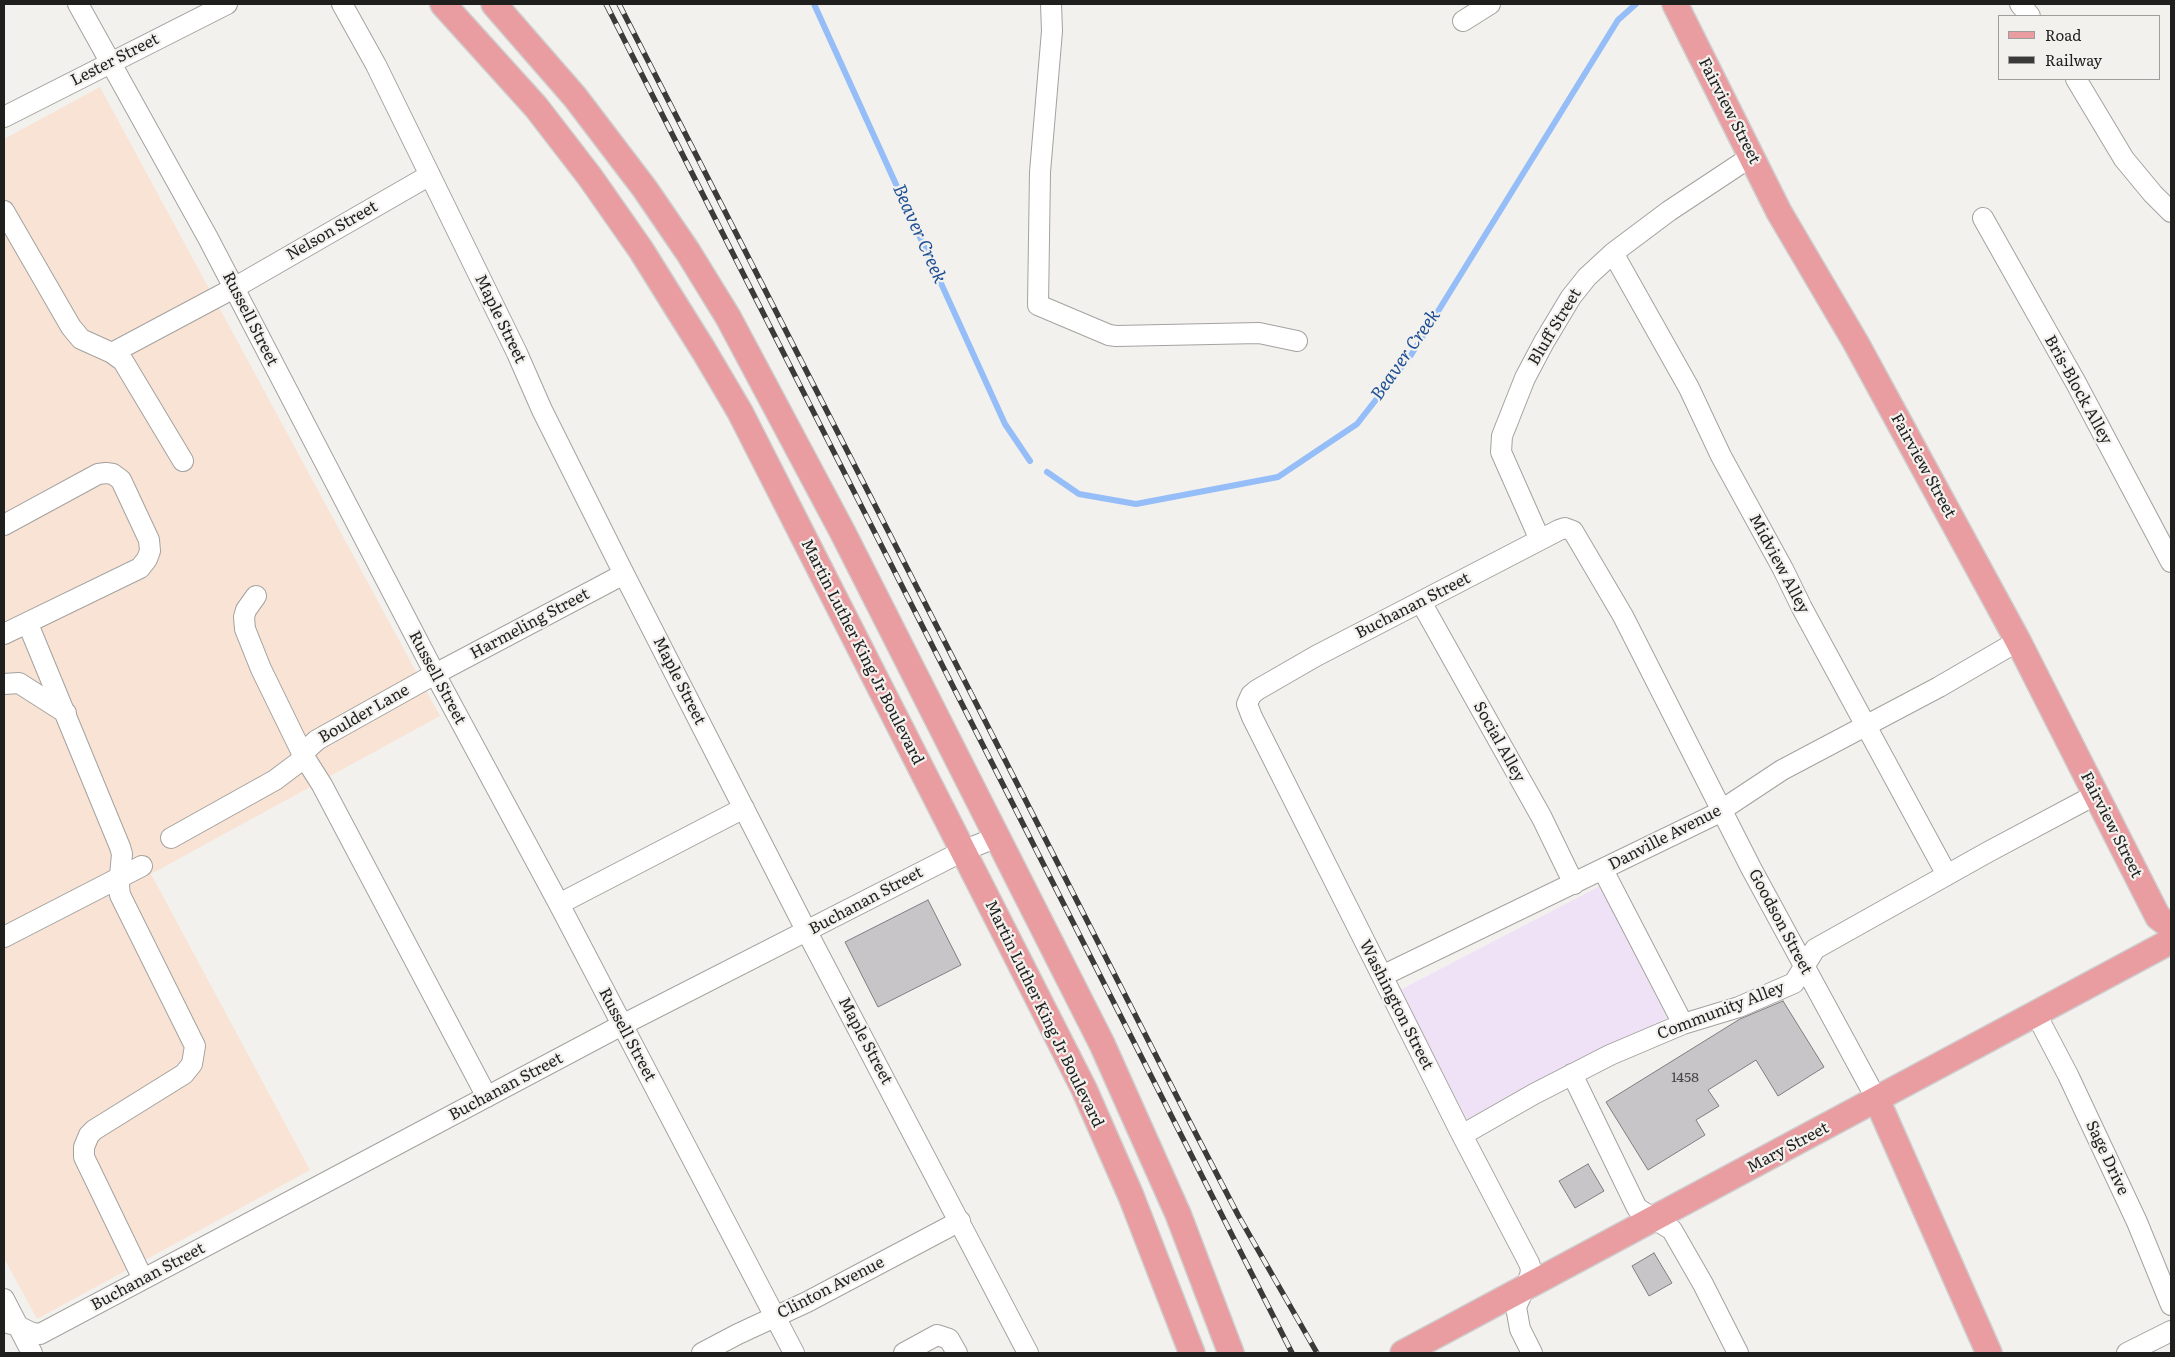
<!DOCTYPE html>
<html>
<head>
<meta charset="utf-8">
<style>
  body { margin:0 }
  #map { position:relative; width:2175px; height:1357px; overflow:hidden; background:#f3f1ee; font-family:Literata,serif }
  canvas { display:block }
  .frame { position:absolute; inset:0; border:5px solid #1f1f1e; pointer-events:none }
  .legend { position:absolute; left:1998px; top:15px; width:162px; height:65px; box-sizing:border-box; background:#f3f1ee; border:1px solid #9e9d9b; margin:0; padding:6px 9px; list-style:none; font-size:15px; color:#1f1f1e }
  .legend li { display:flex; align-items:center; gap:10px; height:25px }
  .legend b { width:25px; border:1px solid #9e9d9b }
</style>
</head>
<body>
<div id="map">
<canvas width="2175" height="1357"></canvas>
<div class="frame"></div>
<ul class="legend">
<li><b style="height:6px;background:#e99da0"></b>Road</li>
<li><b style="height:6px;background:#3a3a39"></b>Railway</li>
</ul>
</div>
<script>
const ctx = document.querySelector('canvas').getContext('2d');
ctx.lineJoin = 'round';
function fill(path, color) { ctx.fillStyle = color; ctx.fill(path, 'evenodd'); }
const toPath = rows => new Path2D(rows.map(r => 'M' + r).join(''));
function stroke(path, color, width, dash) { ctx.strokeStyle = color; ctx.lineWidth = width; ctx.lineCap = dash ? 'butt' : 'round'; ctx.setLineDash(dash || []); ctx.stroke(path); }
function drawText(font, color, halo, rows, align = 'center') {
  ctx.font = font + ' Literata,serif'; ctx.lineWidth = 4.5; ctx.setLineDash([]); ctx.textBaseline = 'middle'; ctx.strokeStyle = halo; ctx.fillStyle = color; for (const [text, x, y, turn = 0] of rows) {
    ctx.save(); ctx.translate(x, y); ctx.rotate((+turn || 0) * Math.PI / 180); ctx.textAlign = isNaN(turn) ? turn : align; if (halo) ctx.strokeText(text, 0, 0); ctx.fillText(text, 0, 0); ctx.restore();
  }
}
const commercial = toPath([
  [100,87,440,716,151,874,310,1170,37,1319,4,1258,4,139]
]);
const education = toPath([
  [1600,886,1667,1018,1468,1121,1400,990]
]);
const stream = toPath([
  [814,4,1005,424,1030,461],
  [1047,472,1079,494,1136,504,1278,477,1357,424,1411,355,1618,20,1636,4]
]);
const building = toPath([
  [928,900,961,965,878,1007,845,942,928,900],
  [1783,1001,1824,1067,1778,1096,1756,1060,1708,1090,1719,1106,1696,1120,1705,1135,1648,1170,1606,1102,1740,1019,1783,1001],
  [1588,1164,1604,1191,1575,1208,1559,1181,1588,1164],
  [1654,1253,1672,1283,1649,1296,1632,1266,1654,1253]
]);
const minor = toPath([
  [78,4,208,238,435,674,559,904,794,1353],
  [342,4,376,65,517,353,542,410,624,574,807,932,1028,1353],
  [1051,4,1052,31,1040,172,1038,305,1109,335,1116,336,1259,333,1297,341],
  [2020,4,2030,16],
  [1463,21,1490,4],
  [2076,79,2124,159,2153,194,2171,212],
  [4,117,227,4],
  [4,211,71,327,81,339,112,353,123,361,183,461],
  [1983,218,2076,383,2171,562],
  [1613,253,1689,388,1721,456,1783,569,1802,608,1947,875],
  [112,353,234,288,430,175],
  [4,525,98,474,106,473,113,474,121,480,149,540,150,551,147,559,140,568,4,634],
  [1540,540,1501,452,1502,436,1525,378,1544,342,1571,297,1587,277,1613,253,1669,211,1752,156],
  [256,596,246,610,244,617,245,629,261,669,303,755,322,785,487,1097],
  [1421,602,1542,818,1574,884],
  [28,624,120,847,122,854,119,886,120,895,195,1046,192,1064,184,1074,94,1130,89,1135,84,1147,84,1157,143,1279],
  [4,684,19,683,66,713],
  [171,838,275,780,299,762,306,750,317,740,435,674,624,574],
  [1603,870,1683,1024],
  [559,904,744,808],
  [4,937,142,866],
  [1382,976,1714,815,1782,770,1939,687,2018,641],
  [2036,1014,2068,1075,2137,1222,2171,1305],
  [1572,1074,1637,1208,1672,1230,1703,1284,1738,1353],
  [1462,1135,1534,1094,1610,1055,1683,1024,1739,1007,1794,983,1815,949,1988,852,2095,795],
  [4,1299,32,1353],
  [4,1322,18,1326,32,1333,40,1334,622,1025,963,851,997,837],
  [702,1353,738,1334,807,1302,960,1221],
  [904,1353,937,1335,949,1339,957,1353],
  [1532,1353,1520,1329,1516,1307,1530,1276,1531,1269,1529,1263,1462,1135,1252,717,1247,704,1251,695,1257,690,1316,656,1559,530,1565,528,1573,531,1623,616,1751,868,1877,1100],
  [2127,1353,2171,1331]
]);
const major = toPath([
  [443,4,536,107,590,177,641,250,704,351,740,412,1084,1089,1131,1196,1192,1353],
  [494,4,575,97,645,189,688,252,728,317,842,531,1102,1044,1178,1214,1231,1353],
  [1675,4,1779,212,1856,343,2018,641,2158,917,2171,927],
  [1877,1100,1989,1353],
  [1403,1353,2171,941]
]);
const rail = toPath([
  [606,4,1292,1353],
  [619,4,1197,1136,1238,1215,1317,1353]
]);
const numberNames = [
  ["1458",1685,1078]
];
const streetNames = [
  ["Lester Street",115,60,-27],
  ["Fairview Street",1729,111,63],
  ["Nelson Street",332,231,-30],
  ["Russell Street",250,319,63],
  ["Maple Street",500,319,64],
  ["Bluff Street",1555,327,-59],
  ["Bris-Block Alley",2078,390,61],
  ["Fairview Street",1923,466,61],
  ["Midview Alley",1779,564,62],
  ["Buchanan Street",1413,606,-27],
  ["Harmeling Street",530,624,-28],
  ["Martin Luther King Jr Boulevard",862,652,63],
  ["Russell Street",437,678,62],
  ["Maple Street",679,681,63],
  ["Boulder Lane",364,714,-30],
  ["Social Alley",1499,742,61],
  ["Fairview Street",2111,825,63],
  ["Danville Avenue",1665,838,-27],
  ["Buchanan Street",866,901,-28],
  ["Goodson Street",1780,922,62],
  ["Washington Street",1396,1005,63],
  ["Community Alley",1721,1011,-21],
  ["Martin Luther King Jr Boulevard",1044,1014,64],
  ["Russell Street",627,1035,62],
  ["Maple Street",865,1041,62],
  ["Buchanan Street",506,1087,-28],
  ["Mary Street",1788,1148,-28],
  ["Sage Drive",2107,1158,65],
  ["Buchanan Street",148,1277,-28],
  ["Clinton Avenue",831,1288,-27]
];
const waterNames = [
  ["Beaver Creek",919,234,66],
  ["Beaver Creek",1406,355,-55]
];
fill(commercial, '#f8e3d5');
fill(education, '#f0e2f6');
stroke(stream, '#95bdf8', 6);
fill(building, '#c7c5c8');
stroke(building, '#7f7d80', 1);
stroke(minor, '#a4a29f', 22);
stroke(major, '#cecece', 28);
stroke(minor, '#fff', 20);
stroke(major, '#e99da0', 25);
stroke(rail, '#3a3a39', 5.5);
stroke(rail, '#f3f1ee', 4, [11]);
drawText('14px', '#494848', null, numberNames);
drawText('16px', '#1f1f1e', '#f3f1ee', streetNames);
drawText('italic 18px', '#1f5095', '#f3f1ee', waterNames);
</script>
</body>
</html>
